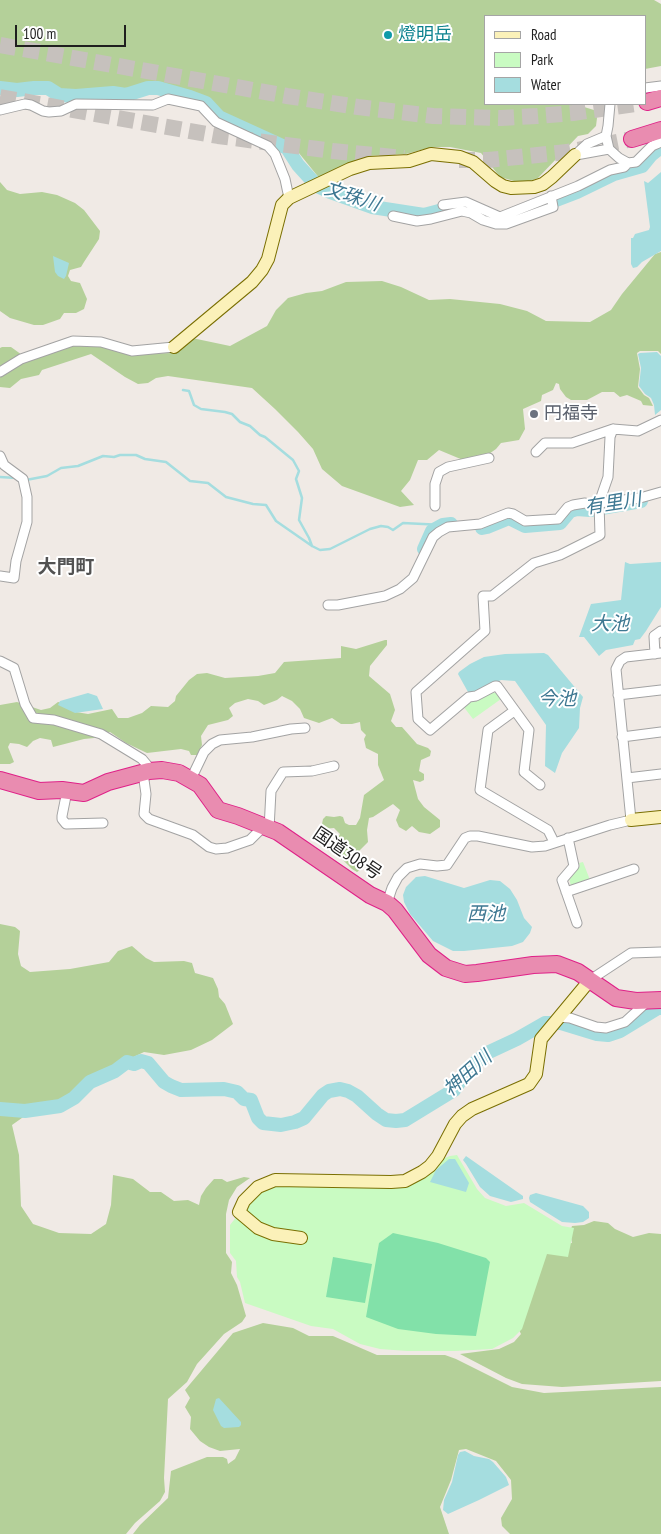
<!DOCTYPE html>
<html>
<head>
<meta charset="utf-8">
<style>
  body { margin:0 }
  #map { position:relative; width:661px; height:1534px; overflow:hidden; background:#f0eae5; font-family:"PT Sans Narrow",sans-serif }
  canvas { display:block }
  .legend { position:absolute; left:484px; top:15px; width:162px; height:90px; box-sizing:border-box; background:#fff; border:1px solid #a5a5a5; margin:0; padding:6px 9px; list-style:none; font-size:15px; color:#1f1f1f }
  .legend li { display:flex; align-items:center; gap:10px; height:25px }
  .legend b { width:25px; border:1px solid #a5a5a5 }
  .scale { position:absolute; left:15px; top:25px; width:111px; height:22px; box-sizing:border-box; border:2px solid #1f1f1f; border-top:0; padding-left:6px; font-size:15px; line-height:18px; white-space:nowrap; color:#1f1f1f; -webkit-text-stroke:4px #fff; paint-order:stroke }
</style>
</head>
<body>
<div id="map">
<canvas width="661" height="1534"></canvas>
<ul class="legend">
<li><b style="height:6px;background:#fbf1b9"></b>Road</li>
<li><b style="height:14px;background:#c9fbc2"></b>Park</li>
<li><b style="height:14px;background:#a5dddf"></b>Water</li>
</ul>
<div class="scale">100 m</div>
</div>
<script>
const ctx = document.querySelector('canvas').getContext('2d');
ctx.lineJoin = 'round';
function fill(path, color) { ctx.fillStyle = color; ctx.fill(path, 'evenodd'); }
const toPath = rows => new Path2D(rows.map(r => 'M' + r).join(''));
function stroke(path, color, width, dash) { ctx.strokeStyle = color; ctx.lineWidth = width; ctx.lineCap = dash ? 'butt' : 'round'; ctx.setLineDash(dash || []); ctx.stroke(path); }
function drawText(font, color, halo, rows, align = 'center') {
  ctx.font = font + ' "PT Sans Narrow","Noto Sans JP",sans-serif'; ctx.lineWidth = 4; ctx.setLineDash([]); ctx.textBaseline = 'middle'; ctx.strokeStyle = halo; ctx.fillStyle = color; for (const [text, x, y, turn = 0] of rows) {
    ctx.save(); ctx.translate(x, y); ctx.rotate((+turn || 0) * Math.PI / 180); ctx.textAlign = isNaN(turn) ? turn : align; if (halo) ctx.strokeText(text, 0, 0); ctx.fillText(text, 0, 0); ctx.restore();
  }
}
const forest = toPath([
  [0,0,654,0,661,4,661,66,645,69,645,16,485,16,485,104,574,104,594,110,597,118,596,126,588,134,578,136,538,178,528,182,514,181,500,177,481,153,450,147,432,147,406,154,366,156,320,179,294,147,247,127,221,113,207,99,159,85,147,86,126,93,115,90,71,94,59,93,51,88,46,87,16,89,0,86],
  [0,182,7,190,20,194,42,192,57,195,75,203,84,210,100,231,99,239,84,262,81,267,70,270,68,276,71,281,80,283,87,299,84,309,76,313,64,313,60,319,43,325,34,325,10,318,0,311],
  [661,252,661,354,658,351,640,351,637,353,640,369,638,387,644,395,649,398,653,406,643,405,641,401,627,395,620,397,614,392,602,392,587,400,571,400,566,397,560,389,559,384,556,383,553,390,542,395,541,401,523,409,525,429,519,440,501,443,496,449,486,456,463,460,439,450,427,460,418,460,410,480,401,491,414,505,400,507,342,486,322,469,313,449,298,432,275,409,252,388,168,376,156,378,148,383,138,384,125,377,91,354,42,370,39,375,21,379,10,388,0,387,0,348,2,347,11,347,29,360,70,346,99,345,126,354,173,353,192,338,230,346,267,326,276,310,288,298,306,293,322,291,346,282,382,281,401,287,429,300,450,299,500,304,527,311,546,321,590,322,611,310,622,294,655,254],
  [385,640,387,640,387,645,370,666,369,676,390,694,395,710,391,721,396,727,402,727,417,744,428,748,431,751,430,756,421,760,419,771,424,774,424,780,420,782,413,780,418,799,424,807,440,820,440,827,430,834,419,832,412,826,406,831,399,827,396,820,400,810,393,804,373,817,369,818,367,830,368,842,357,853,361,865,360,870,357,872,352,869,342,859,338,844,335,842,340,834,334,828,323,829,322,824,323,819,326,816,334,817,340,816,343,817,345,823,349,825,356,825,360,818,364,795,384,780,378,765,378,754,366,748,364,739,366,735,361,730,360,722,352,724,341,724,332,718,319,723,304,718,300,709,292,701,282,696,277,700,264,705,258,701,248,699,235,703,229,708,233,716,228,720,208,725,201,736,202,745,197,755,191,755,189,751,181,749,147,753,126,743,110,732,94,738,84,739,53,747,51,740,40,738,33,741,27,747,19,744,10,743,8,747,14,762,10,764,0,764,0,705,17,702,41,710,50,708,58,702,74,705,76,712,88,714,112,709,118,718,128,718,142,713,151,706,168,707,175,701,176,696,189,680,197,674,207,673,225,678,258,676,275,673,284,662,341,658,341,646,356,649],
  [0,924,15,927,20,931,18,954,21,966,30,972,70,969,109,962,118,951,132,946,146,958,154,962,184,961,192,963,195,973,213,978,218,989,219,997,225,1004,233,1024,212,1040,191,1050,164,1055,144,1052,84,1081,71,1095,54,1106,36,1108,12,1125,19,1155,21,1206,33,1224,59,1233,91,1234,106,1224,111,1205,113,1175,133,1179,150,1192,161,1192,174,1201,188,1200,199,1205,201,1196,206,1188,214,1179,222,1179,227,1182,244,1177,250,1178,237,1187,229,1200,226,1214,226,1253,232,1262,231,1273,237,1285,246,1316,242,1322,224,1334,197,1364,187,1382,168,1399,164,1478,165,1492,160,1501,135,1523,126,1534,0,1534],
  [295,1189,562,1244,572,1243,570,1232,572,1226,584,1225,594,1221,608,1223,615,1229,633,1237,649,1233,661,1234,661,1381,562,1387,522,1384,506,1378,460,1354,499,1349,514,1342,521,1334,517,1326],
  [263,1323,293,1328,309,1336,333,1336,377,1355,445,1355,456,1359,512,1387,544,1393,661,1387,661,1534,510,1534,502,1526,501,1518,512,1499,511,1480,496,1461,466,1449,459,1450,451,1480,440,1507,449,1534,133,1534,140,1525,168,1498,171,1471,207,1457,223,1457,227,1459,228,1464,235,1459,240,1449,220,1451,209,1447,200,1441,190,1429,191,1417,185,1407,190,1398,185,1390,233,1333]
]);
const park = toPath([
  [490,692,497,693,501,699,473,719,463,706,471,700],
  [583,862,590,880,571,886,569,878,580,866,579,863],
  [457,1155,477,1189,485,1198,506,1206,524,1203,562,1226,574,1228,568,1257,547,1254,522,1329,513,1338,492,1349,455,1351,407,1351,380,1349,360,1344,333,1329,311,1326,245,1303,240,1282,237,1277,236,1261,230,1253,230,1225,245,1206,261,1191,273,1185,391,1187,440,1160,450,1156]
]);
const pitch = toPath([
  [393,1233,438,1243,486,1258,490,1262,476,1336,436,1334,398,1329,366,1317,379,1243],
  [333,1257,372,1264,365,1303,326,1297]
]);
const water = toPath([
  [661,172,661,251,642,262,637,267,633,268,631,264,631,238,633,238,635,234,649,230,650,227,644,181,648,183],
  [53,256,69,263,66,276,64,279,58,276,55,272],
  [657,352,661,356,661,410,655,415,654,405,651,398,645,394,639,386,641,368,638,354,640,353],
  [625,562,630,564,661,562,661,607,646,631,640,639,635,640,633,645,606,650,599,656,584,637,579,637,591,604,621,600],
  [544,653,548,655,583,697,580,708,579,728,562,753,555,773,545,766,546,725,515,681,501,680,475,692,468,692,458,674,459,672,470,664,484,657,505,654],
  [88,693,97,696,103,709,75,713,58,705,60,701],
  [425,876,464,888,490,880,500,881,510,889,517,900,524,918,532,927,530,933,523,942,512,946,464,951,453,951,433,941,410,914,404,902,403,895,406,887,416,877],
  [466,1156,523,1196,523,1199,511,1202,490,1196,480,1187,466,1164,463,1160],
  [449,1159,455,1159,469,1183,466,1192,430,1182,436,1170],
  [536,1193,583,1206,589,1212,589,1218,583,1222,575,1223,562,1222,530,1202,529,1198,530,1195],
  [219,1398,241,1422,241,1425,239,1427,224,1428,221,1426,213,1410,216,1399],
  [465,1451,474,1456,489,1459,493,1462,506,1477,509,1485,479,1500,448,1514,443,1510,444,1500,452,1482,458,1455,460,1452]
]);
const stream = toPath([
  [183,390,189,391,194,405,201,409,225,412,232,414,240,422,250,426,260,435,265,437,293,460,299,471,296,479,302,498,299,520,309,538,312,546],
  [0,477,16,478],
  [26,480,47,476,61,468,78,466,103,456,114,457,120,455,136,455,145,459,166,462,190,481,208,483,226,497,253,504,266,505,276,521,312,546,320,550,330,549,370,529,381,526,388,527,393,530,403,523,443,525]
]);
const river = toPath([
  [0,88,17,90,34,88,48,88,59,95,76,96,113,93,126,95,148,88,158,88,190,97,206,103,219,117,287,148,298,165,317,186,330,192,372,207,424,215,450,208,461,207,478,210,496,220,504,220,577,192,614,174,642,166,651,155,661,147],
  [482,528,487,527,509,518,525,526,560,523,570,511,577,509,590,510,641,501],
  [424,549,432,531,443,525,451,524],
  [0,1109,25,1111,60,1106,74,1098,90,1082,115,1071,127,1062,134,1064,141,1061,148,1063,164,1082,171,1086,181,1090,224,1089,237,1092,244,1099,251,1100,258,1118,263,1123,281,1125,295,1122,304,1118,323,1095,329,1091,340,1089,348,1091,357,1096,377,1114,386,1120,396,1121,405,1120,454,1090,469,1068,487,1053,517,1039,545,1023,561,1023,597,1034,608,1035,620,1031,658,1008,661,1008]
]);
const highwayTunnel = toPath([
  [0,45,287,96,358,107,433,116,501,118,537,116,573,113,636,104],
  [0,97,218,136,333,151,404,158],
  [459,160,488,160,567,152,632,139]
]);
const street = toPath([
  [645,88,661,86],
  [610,104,608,126,606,136,609,149,619,158,628,163,636,162,652,146,661,142],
  [0,110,25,104,31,105,43,111,49,112,61,111,76,104,153,105,168,99,201,106,216,122,268,146,275,154,285,179,289,198],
  [575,155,587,144,606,136],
  [576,155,609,149],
  [443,205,466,202,500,217,578,186,610,170,624,167,628,163],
  [393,216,417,221,431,219,462,211,471,213,483,220,496,224,506,224,553,207,551,196],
  [0,372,21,359,73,341,101,342,132,351,174,347],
  [536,452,545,443,572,443,613,429,638,431,661,420],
  [0,456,4,465,23,479,27,497,27,522,16,561,14,578,0,576],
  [435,506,435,484,439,472,448,467,489,458],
  [328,605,338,605,385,596,400,589,413,578,433,537,439,532,448,527,480,524,508,513,513,514,525,521,558,519,568,507,573,505,585,503,592,505,599,503,640,498,661,492],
  [655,654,654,636,661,631],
  [0,661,14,668,25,704,33,718,54,720,101,734,142,759,147,765,149,771],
  [618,695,661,690],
  [514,711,488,730,480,790,548,830,554,842],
  [622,737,661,732],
  [143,773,146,794,144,814,149,819,193,835,209,847,216,849,227,848,250,840,264,826],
  [627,778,661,774],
  [191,779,204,752,212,744,220,740,252,737,291,729,305,728],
  [540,785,524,772,529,730,497,686,495,686,476,696,469,697,430,730,418,719,416,692,485,631,483,596,492,596,534,563,560,555,600,535,599,503,608,477,610,437,613,429],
  [67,791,62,816,62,819,66,824,103,823],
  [269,829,271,791,283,772,312,771,334,766],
  [568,838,574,866,562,880,577,923],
  [566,892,634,869],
  [387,903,392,888,398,877,407,868,420,864,437,866,447,865,465,838,470,836,478,836,532,847,545,846,610,825,631,820,616,669,620,661,626,657,661,653],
  [590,980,631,953,661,952],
  [559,1017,570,1018,596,1027,606,1028,625,1022,648,1001]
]);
const secondary = toPath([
  [174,347,252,282,262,270,268,259,282,205,289,198,350,169,369,163,409,161,431,154,460,157,473,162,495,181,503,186,511,188,534,187,543,184,552,177,575,155],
  [631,820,661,817],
  [301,1238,273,1234,258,1228,239,1212,244,1201,258,1187,275,1180,391,1182,405,1181,422,1172,430,1166,438,1156,455,1124,462,1116,472,1109,529,1084,536,1074,541,1039,590,980]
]);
const highway = toPath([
  [647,102,661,98],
  [632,139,661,130],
  [0,780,39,791,62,790,84,793,108,782,149,771,162,770,179,773,200,785,218,810,238,816,278,832,370,895,387,903,395,910,429,955,446,968,465,974,477,973,533,965,557,964,578,972,616,998,636,1001,661,1000]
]);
const markers = [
  [388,35,5,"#0f9aa8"],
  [534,414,5,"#6b7280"]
];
const cultureNames = [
  ["燈明岳",398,35]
];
const worshipNames = [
  ["円福寺",544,414]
];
const streetNames = [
  ["国道308号",347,854,34]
];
const waterNames = [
  ["文珠川",352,197,18],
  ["有里川",613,504,-9],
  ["大池",610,625],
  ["今池",557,700],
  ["西池",486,915],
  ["神田川",468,1074,-42]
];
const neighbourhoodNames = [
  ["大門町",66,568]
];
fill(forest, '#b4d099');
fill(park, '#c9fbc2');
fill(pitch, '#82e1a9');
fill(water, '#a5dddf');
stroke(stream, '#a5dddf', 2.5);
stroke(river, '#a5dddf', 14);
stroke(highwayTunnel, '#c6c1bd', 16, [16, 8]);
stroke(street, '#a3a3a3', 11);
stroke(secondary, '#7a6f02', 14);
stroke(highway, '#df2188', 18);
stroke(street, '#fff', 9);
stroke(secondary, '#fbf1b9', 12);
stroke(highway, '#e98cb0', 16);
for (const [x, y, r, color] of markers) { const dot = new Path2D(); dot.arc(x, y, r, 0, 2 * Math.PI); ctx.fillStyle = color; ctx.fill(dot); stroke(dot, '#fff', 2); }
drawText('18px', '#0d838f', '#fff', cultureNames, 'left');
drawText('18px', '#5b616d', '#fff', worshipNames, 'left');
drawText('18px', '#1f1f1f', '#fff', streetNames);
drawText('italic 19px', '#3e7892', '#fff', waterNames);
drawText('bold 19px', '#525252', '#fff', neighbourhoodNames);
</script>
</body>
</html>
